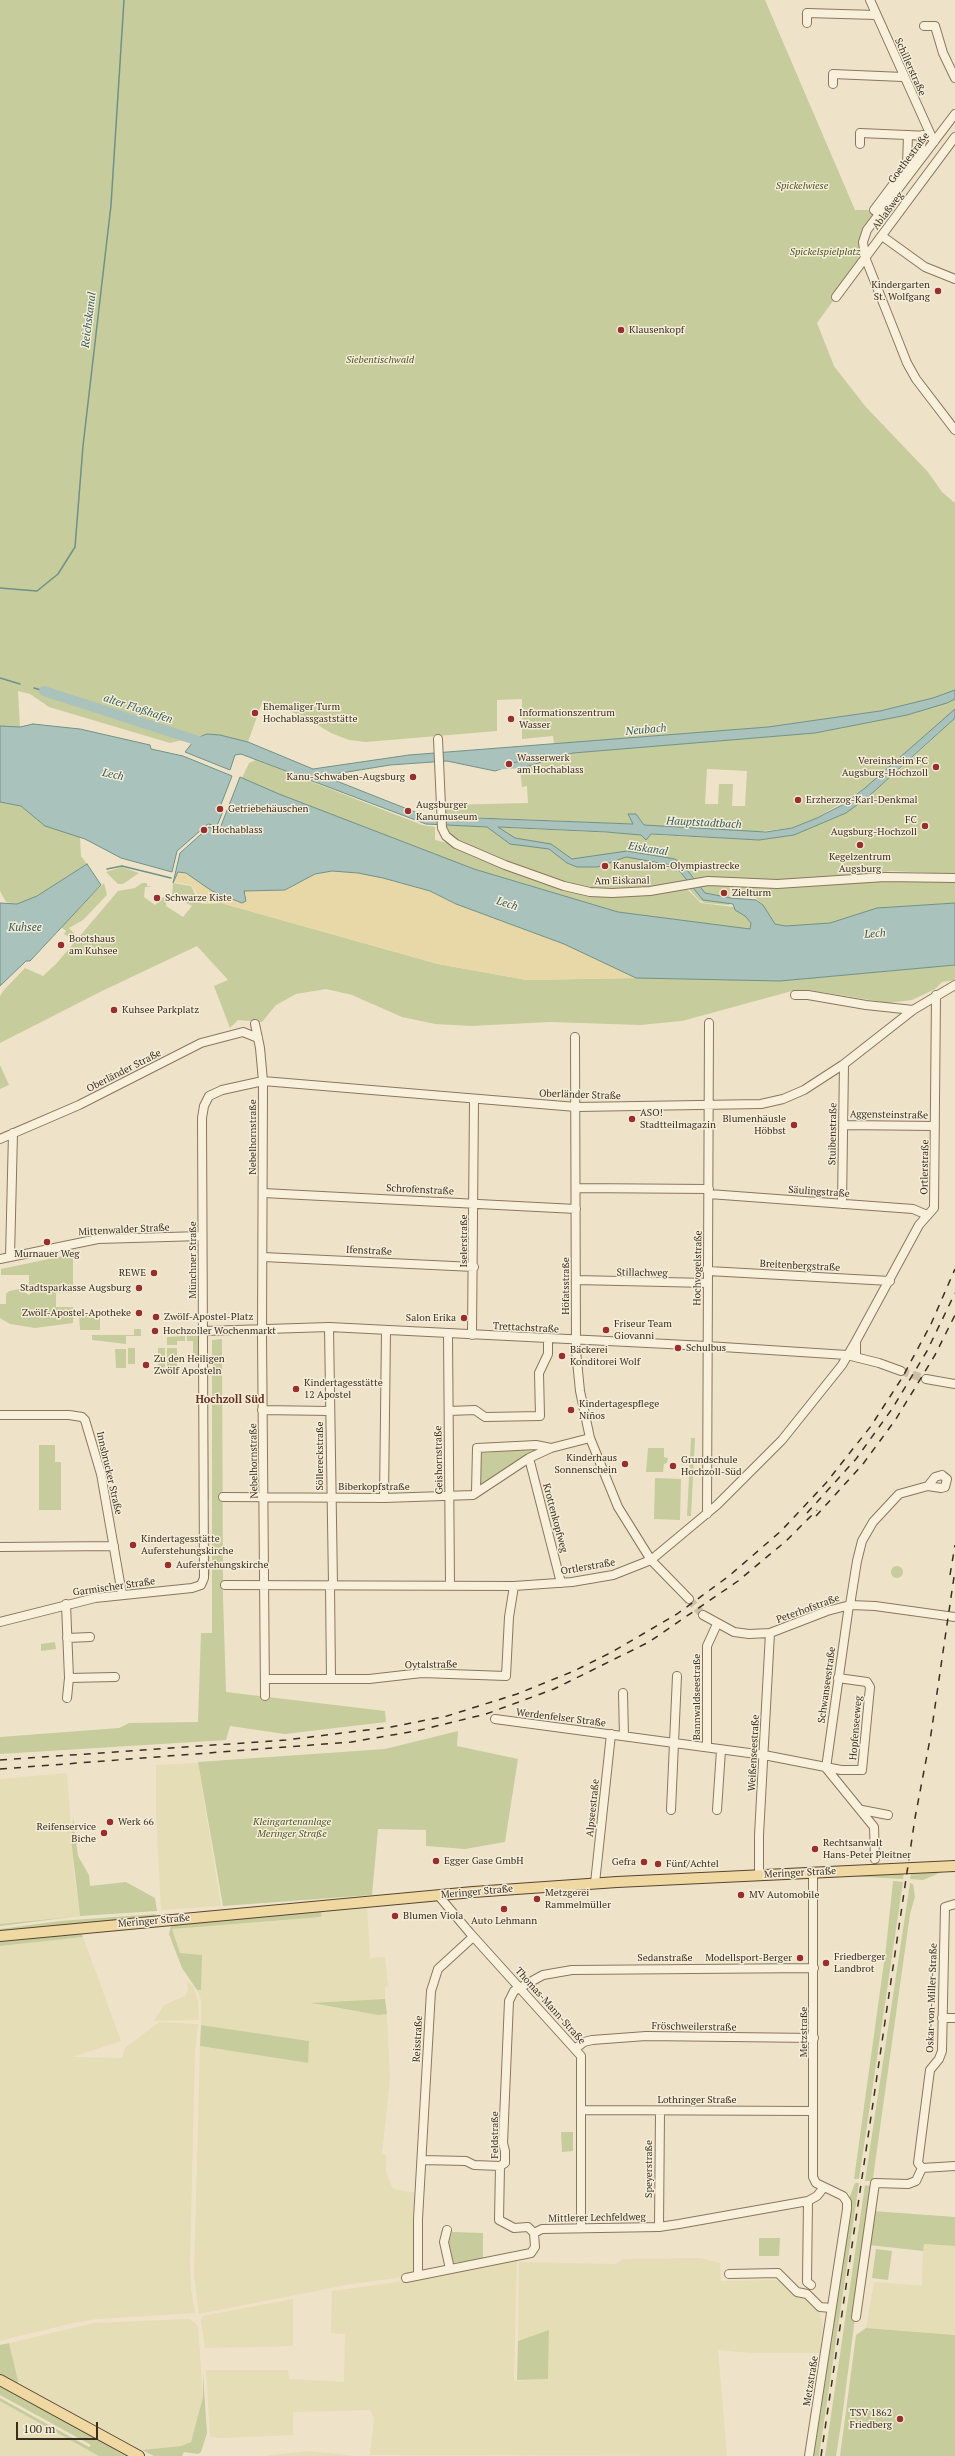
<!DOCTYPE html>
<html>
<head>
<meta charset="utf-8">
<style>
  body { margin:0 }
  #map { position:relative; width:955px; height:2456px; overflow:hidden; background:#eee3c9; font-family:"PT Serif",serif }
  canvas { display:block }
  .scale { position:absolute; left:16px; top:2422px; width:82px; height:18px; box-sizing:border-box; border:2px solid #3b2e21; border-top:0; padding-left:5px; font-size:12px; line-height:14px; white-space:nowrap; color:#3b2e21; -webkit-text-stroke:3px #f5edd8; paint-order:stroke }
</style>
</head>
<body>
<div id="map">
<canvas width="955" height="2456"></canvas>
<div class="scale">100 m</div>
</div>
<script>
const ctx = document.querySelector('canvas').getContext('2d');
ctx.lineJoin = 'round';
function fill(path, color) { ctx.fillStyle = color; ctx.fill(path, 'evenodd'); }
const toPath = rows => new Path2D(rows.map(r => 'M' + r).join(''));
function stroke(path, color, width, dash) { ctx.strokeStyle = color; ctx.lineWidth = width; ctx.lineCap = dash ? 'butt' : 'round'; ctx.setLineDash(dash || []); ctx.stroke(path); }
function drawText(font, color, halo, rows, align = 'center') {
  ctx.font = font + ' "PT Serif",serif'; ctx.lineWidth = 3; ctx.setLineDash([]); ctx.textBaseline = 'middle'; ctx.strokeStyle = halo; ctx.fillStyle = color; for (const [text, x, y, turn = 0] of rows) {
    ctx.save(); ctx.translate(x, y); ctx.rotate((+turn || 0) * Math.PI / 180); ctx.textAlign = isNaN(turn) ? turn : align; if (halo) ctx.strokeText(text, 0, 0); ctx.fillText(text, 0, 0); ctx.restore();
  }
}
const farmland = toPath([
  [198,1763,221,1906,161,1910,156,1813,156,1765],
  [67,1773,74,1874,80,1916,0,1924,0,1779],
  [367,1906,370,1958,385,1957,388,1986,385,1987,385,1999,314,2004,378,2015,387,2014,390,2079,382,2154,386,2155,386,2172,393,2189,417,2193,414,2273,410,2276,351,2284,199,2314,194,2275,200,2046,307,2063,309,2041,201,2025,201,2000,197,1990,200,1990,180,1953,172,1929,321,1917,322,1909],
  [83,1937,121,2041,72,2057,122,2058,125,2048,159,2022,198,2024,195,2052,190,2260,191,2289,195,2313,97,2319,69,2324,0,2341,0,1946],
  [187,1981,193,1986,198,2000,199,2020,154,2021,164,2005,185,1996,188,1990],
  [923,2244,955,2246,955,2335,866,2328,874,2282,922,2286],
  [517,2257,514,2381,548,2379,549,2330,518,2341,519,2262,616,2264,623,2259,700,2258,720,2263,721,2281,776,2280,804,2295,819,2310,823,2327,820,2353,753,2353,718,2350,727,2456,370,2455,374,2418,370,2410,293,2412,293,2435,221,2438,210,2437,206,2370,288,2370,289,2379,344,2382,345,2334,331,2333,332,2291,404,2281],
  [293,2299,293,2346,205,2348,201,2321,203,2316],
  [190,2319,198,2326,203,2397,191,2442,181,2446,142,2450,24,2386,19,2387,9,2343,94,2323],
  [0,2401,73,2439,99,2456,0,2456],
  [308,2451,330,2453,356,2456,264,2456]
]);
const green = toPath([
  [0,0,765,0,855,210,874,210,879,214,867,230,865,257,817,323,834,366,865,406,928,472,942,492,955,503,955,690,933,698,880,711,768,727,554,744,553,736,522,739,522,699,497,700,497,731,366,742,349,740,331,733,306,718,263,700,248,742,207,734,170,743,49,707,30,694,18,691,20,727,0,726],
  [955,699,955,709,946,718,865,788,817,818,792,828,753,832,644,825,636,814,628,814,634,824,445,816,445,805,528,803,527,786,522,787,520,769,573,753,815,733,907,715],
  [707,769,747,771,745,806,732,806,733,784,719,784,718,804,705,804],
  [955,718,955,874,890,871,831,880,730,882,729,905,705,903,699,900,687,887,634,896,687,889,701,903,734,907,735,910,745,916,751,923,750,929,618,912,474,869,279,794,242,778,249,763,256,760,422,825,435,827,435,840,448,843,559,889,587,895,461,848,444,830,446,825,759,840,794,835,846,813,895,774],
  [0,802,21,806,45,826,80,837,81,856,87,864,37,896,17,904,6,902,0,891],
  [122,867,139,873,123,884,118,884,106,872],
  [889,879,955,881,955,903,877,908,830,923,786,926,775,924,763,905,754,896,731,893,731,886,777,887],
  [104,883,107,895,83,920,69,928,75,934,72,939,64,934,66,931,61,927],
  [142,883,147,883,147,886,153,887,145,887,144,897,155,905,162,898,167,897,166,906,183,917,192,906,172,895,173,883,191,886,199,902,203,904,221,903,438,964,527,980,636,978,780,981,955,965,955,980,942,982,935,989,912,1000,888,1003,809,990,792,991,682,1021,640,1025,550,1022,471,1026,435,1024,402,1017,352,995,326,989,296,994,276,1005,262,1022,238,1020,230,1028,214,986,228,980,197,946,102,991,0,1043,0,996,4,990,25,968,43,976,56,964,118,891,135,888],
  [0,1065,9,1085,0,1089],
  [73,1254,73,1293,56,1293,56,1307,73,1307,73,1323,35,1328,10,1324,0,1318,0,1304,6,1304,6,1294,9,1291,19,1289,29,1295,38,1286,29,1285,29,1275,1,1275,1,1269],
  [79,1314,100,1314,100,1330,80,1330],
  [134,1329,141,1329,141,1336,126,1336,126,1344,92,1340,92,1335,134,1335],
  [185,1336,185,1341,177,1341,177,1345,167,1345,167,1337],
  [187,1336,199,1336,199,1360,193,1361,193,1341,187,1341],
  [222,1339,223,1597,226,1692,385,1711,386,1722,285,1734,230,1726,226,1740,0,1754,0,1737,119,1728,129,1723,198,1722,201,1633,212,1633,212,1340],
  [128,1348,135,1348,135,1364,128,1364],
  [158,1348,165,1348,165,1370,158,1370],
  [167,1348,177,1348,177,1368,167,1368],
  [115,1349,126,1349,126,1368,116,1368],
  [207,1361,209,1500,208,1500],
  [691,1438,695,1438,691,1516,687,1516],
  [39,1445,55,1445,55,1462,61,1462,61,1510,39,1510],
  [648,1448,664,1448,664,1457,668,1458,667,1463,664,1464,663,1472,646,1472],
  [537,1449,521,1460,481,1486,481,1453],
  [655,1478,681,1479,680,1520,654,1519],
  [208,1502,210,1575,208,1576],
  '891 1572a6 6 0 1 1 12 0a6 6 0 1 1-12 0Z',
  [55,1642,56,1649,41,1651,41,1644],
  [458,1731,457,1746,518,1759,505,1842,465,1849,426,1846,426,1830,378,1829,372,1895,223,1906,198,1762,385,1749],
  [73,1818,78,1856,89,1875,90,1886,126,1882,155,1898,157,1911,80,1916,0,1926,0,1924,80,1916,71,1839],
  [944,1871,923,1880,910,1879,911,1872],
  [904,1872,903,1879,828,1875],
  [893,1881,903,1882,859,2179,854,2179,886,1948],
  [910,1883,913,1884,915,1897,910,1914,873,2178,870,2181,865,2181],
  [322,1909,321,1917,172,1929,180,1953,202,1955,201,1990,197,1990,182,1968,169,1934,171,1926,175,1923],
  [156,1914,153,1918,0,1932,0,1929,60,1921],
  [81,1931,83,1937,0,1946,0,1940],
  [385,1999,387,2014,378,2015,311,2003],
  [201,2025,309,2041,308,2063,200,2046],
  [561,2132,573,2132,573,2151,562,2152],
  [855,2183,859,2183,819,2456,812,2456,849,2199],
  [865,2185,872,2187,842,2418,836,2456,825,2456],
  [873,2211,955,2217,955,2246,924,2244,923,2251,869,2245],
  [452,2232,483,2233,483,2259,453,2263,449,2242],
  [759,2238,780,2238,779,2256,759,2256],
  [876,2249,892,2251,888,2280,872,2278],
  [866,2328,955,2335,955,2456,840,2456,856,2335],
  [549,2330,548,2379,517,2380,518,2341],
  [9,2343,18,2381,19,2387,0,2376,0,2345],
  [203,2374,207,2433,201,2452,198,2454,184,2452,182,2456,154,2456,142,2450,181,2446,191,2442,203,2397],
  [0,2385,97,2439,125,2456,99,2456,0,2401,0,2398,89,2447,91,2445,0,2395]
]);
const sand = toPath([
  [180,871,195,877,212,891,242,903,244,891,285,890,315,874,332,871,358,873,383,878,430,891,456,904,564,944,636,978,527,980,438,964,221,903,204,904,191,885,173,882]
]);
const water = toPath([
  [955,690,955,699,947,703,907,715,815,733,573,753,518,769,517,762,501,765,501,769,495,771,447,761,390,765,329,775,329,778,425,816,633,824,628,814,636,814,644,825,766,832,792,828,817,818,842,805,865,788,955,709,955,718,869,796,846,813,794,835,759,840,651,834,646,840,641,835,606,832,498,827,515,838,551,844,572,859,627,851,675,859,684,866,705,893,731,898,756,900,763,905,775,924,786,926,830,923,877,908,955,903,955,965,780,981,636,978,564,944,456,904,430,891,383,878,358,873,332,871,315,874,285,890,244,891,246,901,242,903,212,891,186,873,178,872,173,883,180,853,209,827,219,831,240,777,279,794,474,869,618,912,750,929,751,923,745,916,735,910,733,904,703,900,678,869,671,865,626,857,598,867,577,867,567,863,549,849,510,844,487,827,426,824,241,754,235,755,230,770,185,752,196,738,207,734,220,735,248,742,313,769,409,755,768,727,880,711,933,698,955,690],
  [33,724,80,729,150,745,151,749,183,756,232,776,220,807,217,806,216,808,223,811,217,826,208,824,177,851,172,872,121,858,85,839,45,826,21,806,0,802,0,726,20,727,33,724],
  [87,864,101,885,30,961,26,961,0,986,0,903,17,904,37,896,87,864]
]);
const stream = toPath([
  [0,588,37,591,58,574,75,547,83,446,111,205,124,0],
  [0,678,20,684],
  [34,688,44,691],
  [107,869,122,866,171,878]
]);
const canal = toPath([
  [494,767,525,765]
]);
const river = toPath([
  [44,691,208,744]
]);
const minorTunnel = toPath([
  [901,1371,926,1379],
  [689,1599,703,1615]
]);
const minor = toPath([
  [870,0,934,142],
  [807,23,807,13,876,15],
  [924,26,935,26,943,53,955,78],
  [833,84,833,74,903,77],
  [955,114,867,230,863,242,865,257,907,363,916,379,955,430],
  [860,144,860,133,930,136],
  [907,166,921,146,923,135],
  [879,214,874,210,907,166,908,135],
  [882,236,925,267,955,279],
  [836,297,955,137],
  [438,739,442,828,446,836,456,844,505,865,564,886,590,892,612,893,650,891,708,881,777,884,885,877,955,878],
  [795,995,808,995,866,1005,913,1010],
  [255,1024,260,1048,263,1081,262,1335,265,1696],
  [575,1037,576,1351,580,1391,590,1438,618,1507,651,1560,689,1599],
  [843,1125,935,1126],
  [0,1139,79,1105,201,1043,243,1032,258,1038],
  [576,1188,709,1189],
  [263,1193,576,1209],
  [709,1194,913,1209,927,1215],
  [842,1204,844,1064],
  [10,1257,13,1133],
  [263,1257,474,1267],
  [0,1259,98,1239,202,1236],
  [708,1271,890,1281],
  [576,1280,708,1283],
  [329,1327,333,1585],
  [204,1331,329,1327,707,1346,847,1355,879,1363,901,1371],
  [448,1334,450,1586],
  [472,1335,474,1099],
  [856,1341,919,1225,934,1208,936,995],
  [926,1379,955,1384],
  [262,1410,330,1411],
  [449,1411,475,1410,485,1417,540,1416,539,1373,548,1354,548,1340],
  [0,1415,69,1415,82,1417,85,1420,101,1474,122,1594],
  [529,1458,561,1583],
  [942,1475,947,1479,945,1487,941,1488,928,1486,935,1477,942,1475],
  [476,1492,477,1448,536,1445,551,1448],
  [223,1497,384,1498,473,1495,529,1458,551,1448,590,1438],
  [384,1498,386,1330],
  [707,1514,709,1023],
  [0,1547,114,1546],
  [225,1585,514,1586,572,1582,613,1575,651,1560,717,1505,782,1440,842,1365,856,1341,856,1357],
  [330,1585,331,1679],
  [66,1604,69,1678,67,1698],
  [850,1605,857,1561,862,1541,873,1522,899,1494,928,1486],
  [703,1615,734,1632,749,1634,770,1633,827,1611,850,1605,875,1606,955,1617],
  [0,1622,95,1598,192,1588,201,1585,204,1578,202,1118,204,1106,209,1096,222,1090,263,1081,576,1107,761,1104,783,1099,804,1090,844,1064,913,1010,955,985],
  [67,1638,90,1637],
  [69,1678,115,1677],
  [265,1679,369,1679,422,1673,506,1676,509,1617,514,1586],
  [623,1693,624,1736],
  [495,1719,764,1755,841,1770,862,1770,870,1687,867,1682,838,1678],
  [707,1747,707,1646,717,1624],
  [826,1768,849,1605],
  [826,1768,874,1827,875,1859],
  [671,1810,677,1676],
  [717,1810,721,1750],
  [862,1810,888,1815],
  [759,1875,759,1835,770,1633],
  [595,1883,611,1734],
  [438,1895,470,1933,581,2056,581,2228],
  [942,2018,955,2018],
  [576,2048,584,2042,592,2040,646,2036,814,2038],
  [581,2110,813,2111],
  [422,2160,466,2161,474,2165,500,2166],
  [922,2168,918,2163,930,2070,939,2059,942,2051,945,1907,955,1904],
  [922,2168,955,2166],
  [808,2201,807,2282,811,2285],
  [659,2227,660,2111],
  [447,2230,444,2242,450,2269],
  [534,2233,528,2227,514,2228,499,2220,500,2166,505,2163,505,2151,503,2143,509,2001,514,1991,543,1975,572,1970,814,1968],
  [729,2274,778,2273,797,2292,807,2294,820,2307,831,2308],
  [418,2275,418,2219,431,1991,438,1969,473,1937],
  [406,2278,531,2253,535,2247,534,2233,542,2229,659,2227,679,2224,808,2201,817,2196,824,2187],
  [856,2317,875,2183,908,2184,916,2181,922,2168],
  [809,2456,847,2209,847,2202,843,2196,816,2183,813,2177,813,1872]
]);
const major = toPath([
  [0,1936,473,1892,617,1882,955,1866],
  [0,2380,139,2456]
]);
const rail = toPath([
  [807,1513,856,1459,892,1409,927,1351,955,1293],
  [816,1516,863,1464,896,1419,935,1355,955,1315],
  [950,1575,955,1545],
  [0,1760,286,1740,391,1727,447,1716,517,1694,574,1671,612,1652,677,1614,729,1576,781,1531,826,1483,871,1426,902,1378,931,1324,955,1269],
  [0,1769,351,1742,416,1731,486,1714,554,1689,649,1642,738,1581,786,1541,817,1510],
  [821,2456,915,1818,931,1734,955,1570]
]);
const markers = [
  [938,291,4,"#982f2e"],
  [621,330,4,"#982f2e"],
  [255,713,4,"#982f2e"],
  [511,719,4,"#982f2e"],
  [509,764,4,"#982f2e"],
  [936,767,4,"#982f2e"],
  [413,777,4,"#982f2e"],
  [798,800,4,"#982f2e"],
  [220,809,4,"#982f2e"],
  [408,811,4,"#982f2e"],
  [925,826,4,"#982f2e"],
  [204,830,4,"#982f2e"],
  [860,845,4,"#982f2e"],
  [605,866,4,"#982f2e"],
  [724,893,4,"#982f2e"],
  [157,898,4,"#982f2e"],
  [61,945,4,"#982f2e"],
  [114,1010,4,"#982f2e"],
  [632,1119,4,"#982f2e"],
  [794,1125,4,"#982f2e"],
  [47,1242,4,"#982f2e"],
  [154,1273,4,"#982f2e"],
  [139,1288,4,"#982f2e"],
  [139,1313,4,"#982f2e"],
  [156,1317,4,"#982f2e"],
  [464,1318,4,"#982f2e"],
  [606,1330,4,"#982f2e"],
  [155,1331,4,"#982f2e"],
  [678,1348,4,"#982f2e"],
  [562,1356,4,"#982f2e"],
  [146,1365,4,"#982f2e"],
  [296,1389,4,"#982f2e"],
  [571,1410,4,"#982f2e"],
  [625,1464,4,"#982f2e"],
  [673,1466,4,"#982f2e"],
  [133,1545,4,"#982f2e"],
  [168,1565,4,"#982f2e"],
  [110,1822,4,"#982f2e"],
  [104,1833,4,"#982f2e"],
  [815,1849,4,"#982f2e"],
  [436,1861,4,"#982f2e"],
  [644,1862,4,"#982f2e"],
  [658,1864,4,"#982f2e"],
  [741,1895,4,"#982f2e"],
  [537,1899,4,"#982f2e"],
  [504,1909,4,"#982f2e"],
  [395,1916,4,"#982f2e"],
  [800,1958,4,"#982f2e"],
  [826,1963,4,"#982f2e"],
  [900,2419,4,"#982f2e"]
];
const streetNames = [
  ["Schillerstraße",910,67,66],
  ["Goethestraße",909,158,-53],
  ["Ablaßweg",888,211,-53],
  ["Am Eiskanal",622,881,-1],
  ["Oberländer Straße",124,1071,-27],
  ["Oberländer Straße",580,1095,2],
  ["Aggensteinstraße",889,1115,1],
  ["Stuibenstraße",833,1134,-89],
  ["Nebelhornstraße",253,1137,-90],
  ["Ortlerstraße",925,1167,-89],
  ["Schrofenstraße",420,1190,3],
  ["Säulingstraße",819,1192,4],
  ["Mittenwalder Straße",124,1230,-3],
  ["Iselerstraße",464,1241,-90],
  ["Ifenstraße",369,1251,3],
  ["Münchner Straße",193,1260,-90],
  ["Breitenbergstraße",800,1266,3],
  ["Hochvogelstraße",698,1268,-89],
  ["Stillachweg",642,1273,1],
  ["Höfatsstraße",566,1286,-90],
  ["Trettachstraße",526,1328,3],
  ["Söllereckstraße",320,1456,-90],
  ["Geishornstraße",439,1460,-91],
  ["Nebelhornstraße",254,1461,-91],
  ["Innsbrucker Straße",109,1473,77],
  ["Biberkopfstraße",374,1487],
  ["Krottenkopfweg",555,1518,75],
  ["Ortlerstraße",588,1567,-10],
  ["Garmischer Straße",114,1587,-8],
  ["Peterhofstraße",808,1609,-20],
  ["Oytalstraße",431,1665,-1],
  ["Schwanseestraße",827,1685,-82],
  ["Bannwaldseestraße",697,1697,-90],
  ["Werdenfelser Straße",561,1718,7],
  ["Hopfenseeweg",856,1728,-85],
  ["Weißenseestraße",754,1753,-87],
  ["Alpseestraße",593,1808,-84],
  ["Meringer Straße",800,1873,-3],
  ["Meringer Straße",477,1892,-5],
  ["Meringer Straße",154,1921,-5],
  ["Sedanstraße",665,1958],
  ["Oskar-von-Miller-Straße",932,1998,-88],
  ["Thomas-Mann-Straße",550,2006,48],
  ["Fröschweilerstraße",694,2027,1],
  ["Metzstraße",804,2032,-90],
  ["Reisstraße",418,2039,-87],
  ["Lothringer Straße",697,2100],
  ["Feldstraße",495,2135,-90],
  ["Speyerstraße",649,2169,-90],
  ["Mittlerer Lechfeldweg",597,2218,-1],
  ["Metzstraße",811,2381,-81]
];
const parkNames = [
  ["Spickelwiese",802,186],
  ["Spickelspielplatz",825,252],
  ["Siebentischwald",380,360],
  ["Kleingartenanlage",292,1822],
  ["Meringer Straße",292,1834]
];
const poiNames = [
  ["Kindergarten",930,285,"right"],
  ["St. Wolfgang",930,297,"right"],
  ["Klausenkopf",629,330],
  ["Ehemaliger Turm",263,707],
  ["Hochablassgaststätte",263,719],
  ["Informationszentrum",519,713],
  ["Wasser",519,725],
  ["Wasserwerk",517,758],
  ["am Hochablass",517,770],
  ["Vereinsheim FC",928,761,"right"],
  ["Augsburg-Hochzoll",928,773,"right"],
  ["Kanu-Schwaben-Augsburg",405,777,"right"],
  ["Erzherzog-Karl-Denkmal",806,800],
  ["Augsburger",416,805],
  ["Kanumuseum",416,817],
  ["Getriebehäuschen",228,809],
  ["FC",917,820,"right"],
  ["Augsburg-Hochzoll",917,832,"right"],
  ["Hochablass",212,830],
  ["Kegelzentrum",860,857,"center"],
  ["Augsburg",860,869,"center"],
  ["Kanuslalom-Olympiastrecke",613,866],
  ["Zielturm",732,893],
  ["Schwarze Kiste",165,898],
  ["Bootshaus",69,939],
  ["am Kuhsee",69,951],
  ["Kuhsee Parkplatz",122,1010],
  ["ASO!",640,1113],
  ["Stadtteilmagazin",640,1125],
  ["Blumenhäusle",786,1119,"right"],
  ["Höbbst",786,1131,"right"],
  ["Murnauer Weg",47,1254,"center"],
  ["REWE",146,1273,"right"],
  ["Stadtsparkasse Augsburg",131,1288,"right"],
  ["Zwölf-Apostel-Apotheke",131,1313,"right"],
  ["Zwölf-Apostel-Platz",164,1317],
  ["Salon Erika",456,1318,"right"],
  ["Friseur Team",614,1324],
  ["Giovanni",614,1336],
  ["Hochzoller Wochenmarkt",163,1331],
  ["Schulbus",686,1348],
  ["Bäckerei",570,1350],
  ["Konditorei Wolf",570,1362],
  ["Zu den Heiligen",154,1359],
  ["Zwölf Aposteln",154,1371],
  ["Kindertagesstätte",304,1383],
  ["12 Apostel",304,1395],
  ["Kindertagespflege",579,1404],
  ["Niños",579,1416],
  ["Kinderhaus",617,1458,"right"],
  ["Sonnenschein",617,1470,"right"],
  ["Grundschule",681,1460],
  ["Hochzoll-Süd",681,1472],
  ["Kindertagesstätte",141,1539],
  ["Auferstehungskirche",141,1551],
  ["Auferstehungskirche",176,1565],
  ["Werk 66",118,1822],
  ["Reifenservice",96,1827,"right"],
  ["Biche",96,1839,"right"],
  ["Rechtsanwalt",823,1843],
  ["Hans-Peter Pleitner",823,1855],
  ["Egger Gase GmbH",444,1861],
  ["Gefra",636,1862,"right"],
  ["Fünf/Achtel",666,1864],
  ["Metzgerei",545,1893],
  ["Rammelmüller",545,1905],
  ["MV Automobile",749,1895],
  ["Blumen Viola",403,1916],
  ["Auto Lehmann",504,1921,"center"],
  ["Friedberger",834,1957],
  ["Landbrot",834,1969],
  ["Modellsport-Berger",792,1958,"right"],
  ["TSV 1862",892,2413,"right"],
  ["Friedberg",892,2425,"right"]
];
const waterNames = [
  ["Reichskanal",89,320,-83],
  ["alter Floßhafen",138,709,18],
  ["Neubach",646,730,-5],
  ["Lech",113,775,12],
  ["Hauptstadtbach",704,823,3],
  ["Eiskanal",648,849,9],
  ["Lech",507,904,17],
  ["Kuhsee",25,928],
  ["Lech",875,934,-4]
];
const neighbourhoodNames = [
  ["Hochzoll Süd",230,1400]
];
fill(farmland, '#e4ddb6');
fill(green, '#c6cc9c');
fill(sand, '#e9d8a7');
fill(water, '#a9c2bb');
stroke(water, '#709189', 1);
stroke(stream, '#709189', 1.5);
stroke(canal, '#a9c2bb', 5.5);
stroke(river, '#a9c2bb', 10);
stroke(minorTunnel, '#cabfa7', 8, [8, 4]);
stroke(minor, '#8a765d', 10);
stroke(major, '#584431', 12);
stroke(minor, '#f9f0dc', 8);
stroke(major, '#efd8a2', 10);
stroke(rail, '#3b2e21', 1.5, [7, 7]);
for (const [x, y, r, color] of markers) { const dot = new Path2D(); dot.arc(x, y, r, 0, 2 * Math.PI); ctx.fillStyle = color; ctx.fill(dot); stroke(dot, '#f5edd8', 1.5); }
drawText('10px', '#3b2e21', '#f5edd8', streetNames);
drawText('italic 10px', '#4b5728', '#f5edd8', parkNames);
drawText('10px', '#3b2e21', '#f5edd8', poiNames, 'left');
drawText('italic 11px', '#305a58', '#f5edd8', waterNames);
drawText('bold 11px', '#673021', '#f5edd8', neighbourhoodNames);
</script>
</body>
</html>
